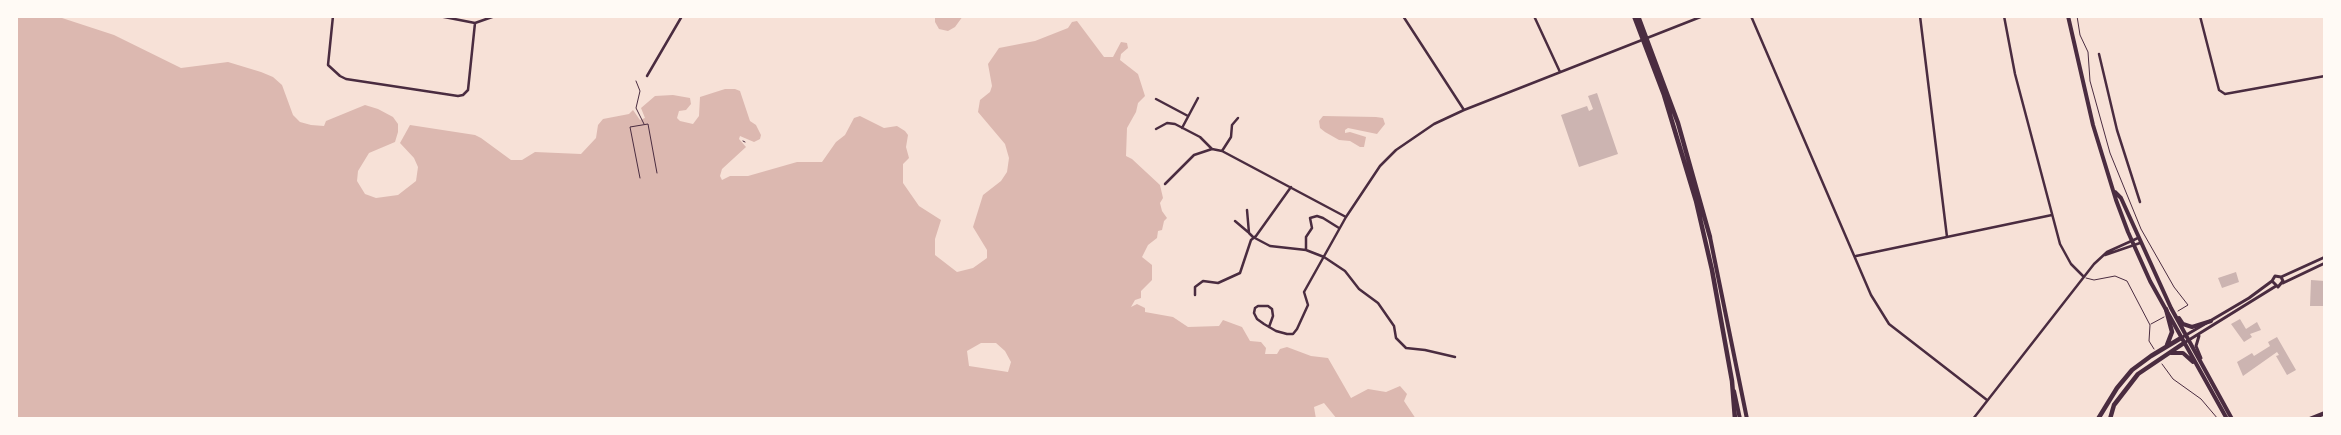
<!DOCTYPE html>
<html>
<head>
<meta charset="utf-8">
<style>
  body { margin:0 }
  #map { position:relative; width:2341px; height:435px; overflow:hidden; background:#f7e1d7; font-family:"Varela Round",sans-serif }
  canvas { display:block }
  .frame { position:absolute; inset:0; border:18px solid #fffaf5; pointer-events:none }
</style>
</head>
<body>
<div id="map">
<canvas width="2341" height="435"></canvas>
<div class="frame"></div>
</div>
<script>
const ctx = document.querySelector('canvas').getContext('2d');
ctx.lineJoin = 'round';
function fill(path, color) { ctx.fillStyle = color; ctx.fill(path, 'evenodd'); }
const toPath = rows => new Path2D(rows.map(r => 'M' + r).join(''));
function stroke(path, color, width, dash) { ctx.strokeStyle = color; ctx.lineWidth = width; ctx.lineCap = dash ? 'butt' : 'round'; ctx.setLineDash(dash || []); ctx.stroke(path); }
const water = toPath([
  [16,16,62,18,114,35,181,68,228,62,261,72,273,77,282,85,293,115,300,122,311,125,324,126,326,121,365,105,378,109,393,117,398,124,398,132,395,142,369,153,358,171,357,181,365,194,376,198,398,195,416,181,418,167,414,158,400,143,410,125,475,135,481,138,511,160,522,160,535,152,581,154,596,138,598,125,603,119,629,114,633,110,640,120,645,118,641,108,655,96,673,95,690,98,691,104,686,110,679,111,677,118,680,121,693,124,699,116,700,97,725,89,735,89,740,91,750,121,756,125,761,135,760,139,754,142,740,136,739,139,746,147,722,169,720,176,722,180,730,176,748,176,797,162,822,162,836,142,845,135,854,118,860,116,884,128,897,126,905,131,908,135,906,147,909,158,903,164,903,183,919,206,941,220,935,239,935,255,957,272,973,268,987,258,987,250,973,227,983,195,1001,181,1007,172,1009,158,1005,144,978,112,980,100,990,92,992,86,988,64,999,48,1035,41,1068,28,1072,22,1077,21,1104,57,1113,57,1121,42,1127,43,1128,48,1121,54,1120,60,1138,74,1145,96,1138,103,1136,112,1127,128,1126,156,1132,159,1160,185,1163,198,1160,203,1162,211,1167,218,1164,221,1162,230,1158,231,1157,238,1148,245,1142,257,1152,265,1152,280,1141,291,1141,298,1135,300,1131,307,1137,304,1145,308,1145,312,1173,317,1188,327,1219,326,1223,320,1242,327,1250,341,1261,342,1266,348,1265,354,1277,354,1280,349,1287,347,1311,356,1328,358,1351,398,1368,389,1386,392,1400,386,1407,394,1404,401,1416,419,1337,419,1324,403,1314,407,1316,419,16,419],
  [981,343,996,343,1005,351,1011,362,1008,372,969,366,967,351],
  [935,16,963,16,955,27,948,31,939,29,935,22],
  [1323,116,1376,117,1383,118,1385,124,1377,134,1348,128,1345,130,1345,133,1350,132,1366,137,1364,147,1360,147,1350,141,1339,140,1325,132,1320,128,1319,121]
]);
const building = toPath([
  [1597,93,1618,154,1579,167,1561,115,1587,106,1589,111,1593,109,1588,96],
  [2236,272,2239,282,2222,288,2218,278],
  [2311,280,2325,281,2325,306,2310,306],
  [2240,319,2246,329,2257,322,2261,330,2250,334,2252,337,2244,342,2231,324],
  [2277,337,2296,370,2287,375,2276,356,2279,355,2277,352,2243,376,2237,362,2252,353,2254,356,2270,346,2268,342]
]);
const path = toPath([
  [2077,16,2080,35,2088,52,2090,81,2110,153,2141,229,2174,287,2188,305,2178,311],
  [636,81,640,91,636,108,644,124],
  [743,141,745,142],
  [640,178,630,127,648,124,657,173],
  [2086,278,2094,280,2115,276,2127,281,2150,325,2149,341,2154,349],
  [2151,324,2164,317],
  [2162,364,2173,379,2201,399,2218,419]
]);
const minor = toPath([
  [333,16,328,65,340,76,346,79,458,96,463,95,468,90,475,23,495,16],
  [439,16,475,23],
  [1403,16,1464,110],
  [1534,16,1560,72],
  [1751,16,1871,295,1889,324,1987,400],
  [1920,16,1947,237],
  [2004,16,2015,74,2060,244,2071,264,2083,276],
  [2200,16,2219,90,2225,94,2325,76],
  [2099,54,2117,130,2140,202],
  [647,76,682,16],
  [1156,99,1188,116],
  [1182,128,1198,98],
  [1156,129,1167,123,1175,124,1200,137,1212,149],
  [1222,151,1231,137,1232,125,1238,118],
  [1165,184,1194,155,1212,149,1222,151,1346,217],
  [1247,210,1249,233,1253,237,1270,246,1306,250,1324,257,1345,271,1359,289,1378,303,1394,326,1396,338,1406,348,1425,350,1455,357],
  [1235,221,1248,232],
  [1306,250,1306,237,1312,228,1310,218,1317,216,1323,218,1339,228],
  [2105,255,2140,243],
  [1856,256,2052,215],
  [1195,295,1195,287,1203,281,1218,283,1240,273,1251,240,1256,236,1291,187],
  [1269,327,1273,316,1272,309,1268,306,1258,306,1255,308,1254,313,1257,319,1264,324,1276,331,1287,334,1293,334,1297,329,1308,305,1304,292,1346,217,1380,166,1396,150,1434,124,1464,110,1703,16],
  [1973,419,2094,264,2107,252,2138,238]
]);
const tertiary = toPath([
  [2281,277,2325,257],
  [2283,283,2325,263],
  [2199,336,2196,346,2201,358],
  [2181,338,2249,298,2272,281,2275,276,2281,277,2283,281,2278,287,2272,281],
  [2184,343,2276,286]
]);
const secondary = toPath([
  [2068,16,2093,125,2116,200,2128,232,2150,281,2227,419],
  [2115,192,2121,198,2171,308,2232,419],
  [2179,318,2183,324,2192,327,2211,321],
  [2171,353,2183,353,2193,362]
]);
const primary = toPath([
  [1710,237,1747,419],
  [1734,391,1740,419]
]);
const trunk = toPath([
  [1634,16,1664,95,1696,201,1712,270,1732,381,1735,419],
  [1638,16,1678,123,1710,237]
]);
const motorway = toPath([
  [2166,309,2172,332,2167,345],
  [2098,419,2117,388,2132,370,2151,356,2181,338],
  [2110,419,2114,405,2138,374,2184,343],
  [2310,419,2325,413]
]);
fill(water, '#dcb8b0');
fill(building, '#ccb4b1');
stroke(path, '#4a2c40', 1);
stroke(minor, '#4a2c40', 2.5);
stroke(tertiary, '#4a2c40', 3);
stroke(secondary, '#4a2c40', 4);
stroke(primary, '#4a2c40', 4);
stroke(trunk, '#4a2c40', 4.5);
stroke(motorway, '#4a2c40', 4.5);
</script>
</body>
</html>
